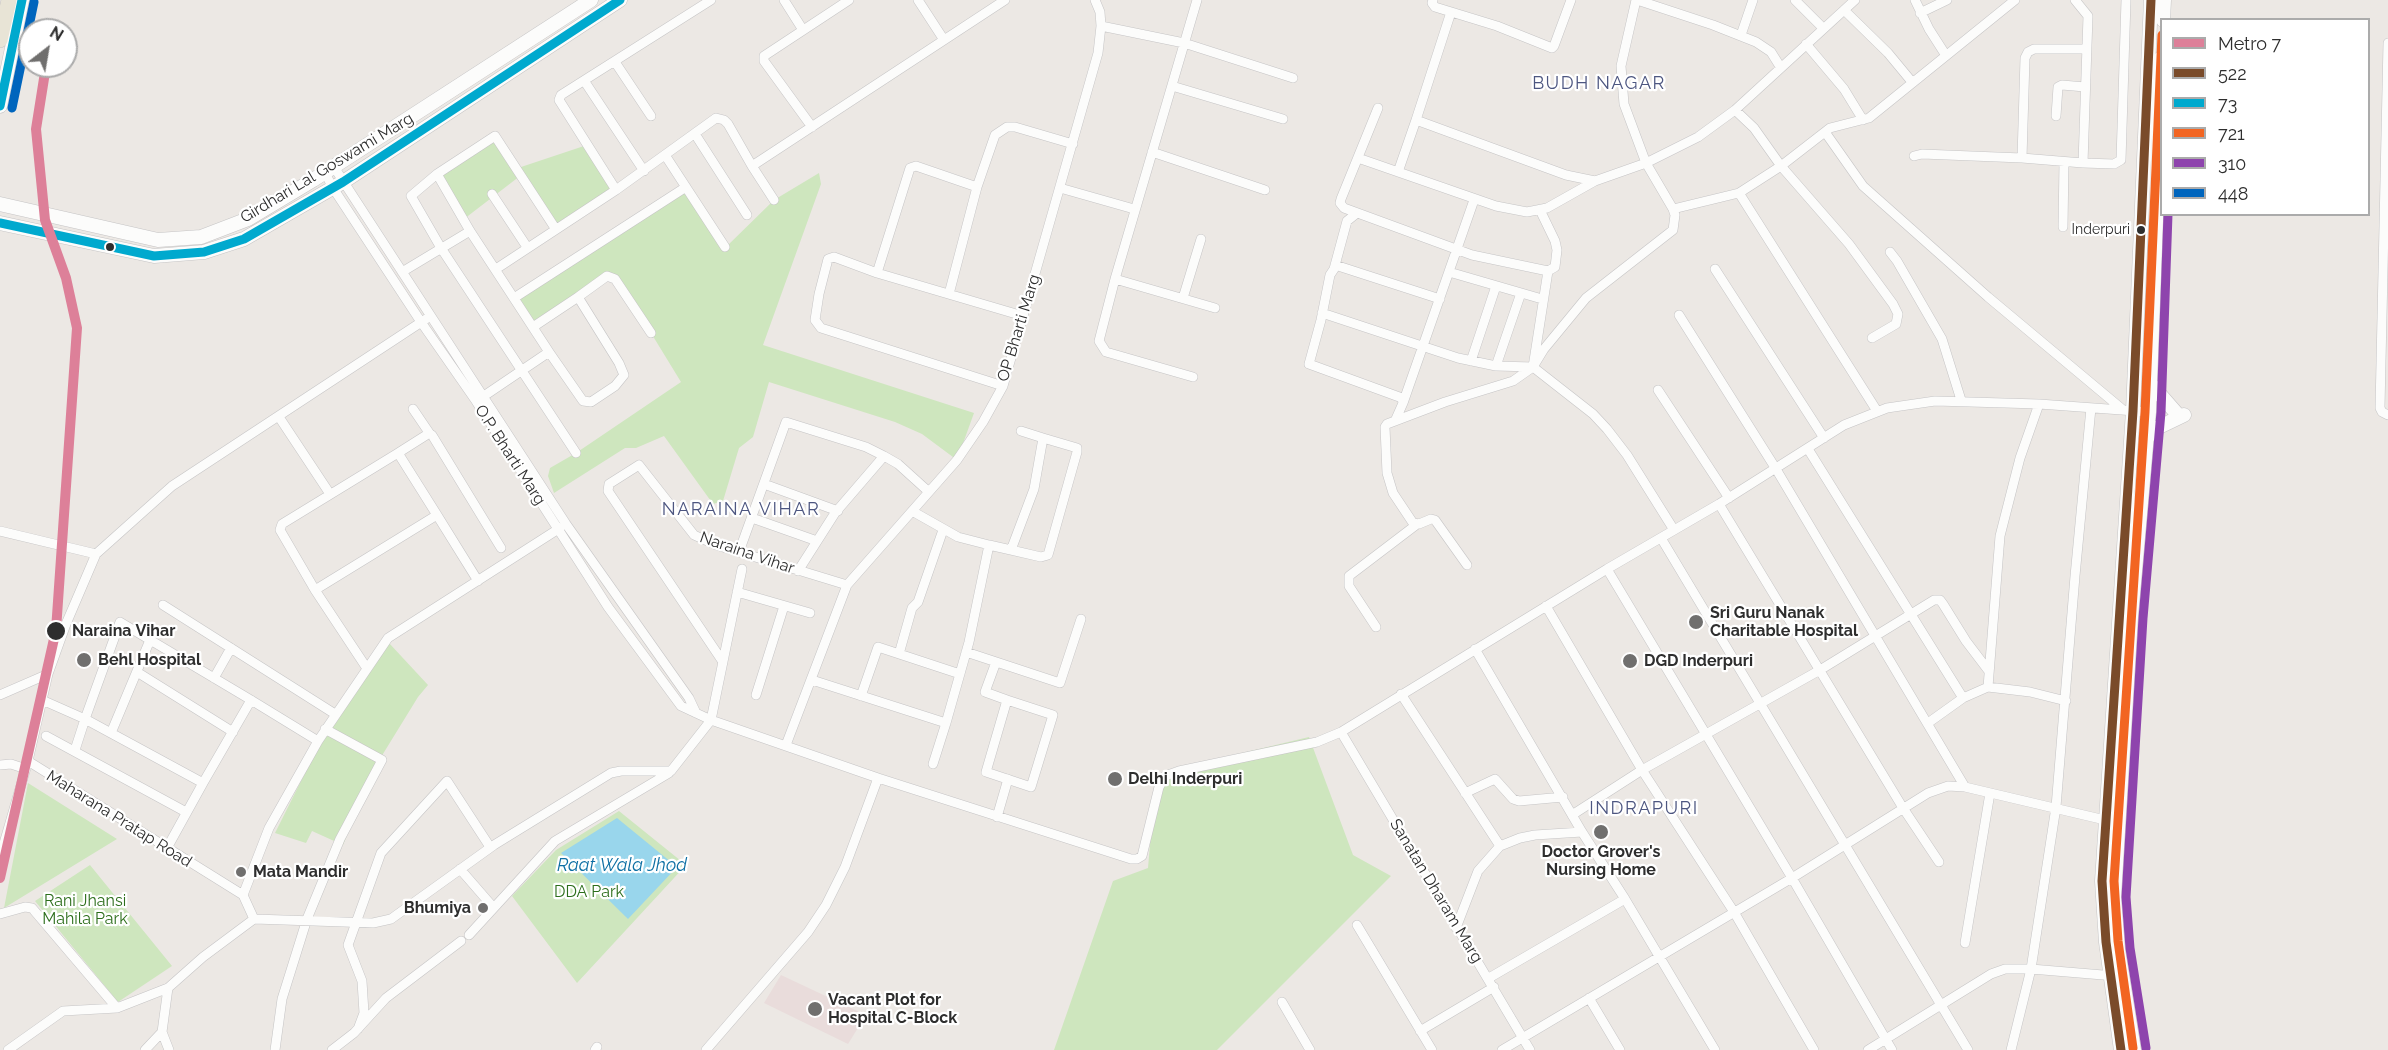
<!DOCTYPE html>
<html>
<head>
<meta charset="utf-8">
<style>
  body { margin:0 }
  #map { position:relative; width:2388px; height:1050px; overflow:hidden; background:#ece8e4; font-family:Raleway,sans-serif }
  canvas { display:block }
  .legend { position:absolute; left:2160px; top:18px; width:210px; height:198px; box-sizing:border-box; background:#fff; border:2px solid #ababab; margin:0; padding:8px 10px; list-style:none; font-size:18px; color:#2e2e2e }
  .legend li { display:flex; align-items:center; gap:12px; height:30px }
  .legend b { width:30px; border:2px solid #ababab }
  .north { position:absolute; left:18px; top:18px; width:60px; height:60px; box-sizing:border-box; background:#fff; border:2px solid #ababab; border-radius:50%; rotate:31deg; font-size:16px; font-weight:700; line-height:24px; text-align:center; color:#2e2e2e }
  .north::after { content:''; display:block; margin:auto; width:21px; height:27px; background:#706f6e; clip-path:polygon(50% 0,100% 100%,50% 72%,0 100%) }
</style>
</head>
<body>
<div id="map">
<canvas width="2388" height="1050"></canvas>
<ul class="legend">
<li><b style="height:8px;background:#dd8099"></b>Metro 7</li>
<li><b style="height:8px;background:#7a4b2a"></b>522</li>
<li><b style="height:8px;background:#00a9ce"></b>73</li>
<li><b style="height:8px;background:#f26522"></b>721</li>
<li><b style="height:8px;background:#8e44ad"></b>310</li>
<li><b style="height:8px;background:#0065bd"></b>448</li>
</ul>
<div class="north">N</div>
</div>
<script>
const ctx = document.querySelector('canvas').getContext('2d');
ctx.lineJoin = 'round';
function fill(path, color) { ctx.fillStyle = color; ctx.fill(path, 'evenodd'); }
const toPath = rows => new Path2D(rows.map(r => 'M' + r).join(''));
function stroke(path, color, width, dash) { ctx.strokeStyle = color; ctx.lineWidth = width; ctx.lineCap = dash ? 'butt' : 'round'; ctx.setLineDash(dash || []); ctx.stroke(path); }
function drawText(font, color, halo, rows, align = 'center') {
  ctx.font = font + ' Raleway,sans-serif'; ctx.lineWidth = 4.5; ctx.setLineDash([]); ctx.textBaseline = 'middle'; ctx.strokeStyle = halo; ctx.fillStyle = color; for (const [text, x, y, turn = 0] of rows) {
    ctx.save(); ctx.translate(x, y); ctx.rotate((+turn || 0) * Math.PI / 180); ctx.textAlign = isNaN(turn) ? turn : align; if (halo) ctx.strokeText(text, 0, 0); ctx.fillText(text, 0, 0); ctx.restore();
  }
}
const medical = toPath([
  [781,975,866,1015,848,1044,764,1003]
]);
const green = toPath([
  [493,135,518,168,587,145,616,190,555,228,520,176,464,219,437,174],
  [819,173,821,184,763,345,974,413,957,460,922,434,895,422,769,382,753,437,739,448,723,501,713,504,664,436,636,448,625,448,554,493,548,476,550,468,576,453,681,382,651,333,612,278,533,327,514,298,686,187,726,247,774,200],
  [389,643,428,685,418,697,378,762,343,845,312,831,306,843,275,833,321,741],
  [1309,737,1353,855,1391,876,1217,1050,1054,1050,1113,881,1148,868,1155,786,1163,772],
  [28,783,117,839,4,908],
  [619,811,686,865,577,983,512,896,556,850],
  [90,865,172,966,118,1002,35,901]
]);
const water = toPath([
  [617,818,677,867,628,919,561,853]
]);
const street = toPath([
  [711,0,561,95,559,100,616,190,716,118,724,120,728,124,752,166],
  [784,0,803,30],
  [918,0,944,40],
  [1433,0,1432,3,1435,7,1497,26,1552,48,1554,46,1571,0],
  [1636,0,1621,66,1624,104,1646,163,1673,209,1675,215,1673,230,1586,298,1544,349,1533,367,1593,414,1607,429,1627,455,1674,530],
  [1637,0,1713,25,1756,42,1771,52,1781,68],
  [1795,0,1823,28],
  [1915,0,1929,29,1945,54],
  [2075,0,2088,16,2083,163,2114,164,2121,160,2126,0],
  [1844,10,1888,53,1912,82],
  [1451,12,1416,120,1566,175,1595,181],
  [1920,13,1947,0],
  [1101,26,1184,43,1293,78],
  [1741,35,1753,0],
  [2388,43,2380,408,2382,412,2388,415],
  [1806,44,1844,89,1863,120],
  [615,62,651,116],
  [585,82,644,171],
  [1172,86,1283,119],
  [1378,108,1341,199,1340,203,1344,208,1472,255,1548,271,1555,267,1557,250,1555,241,1540,210],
  [1735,110,1754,128,1781,166,1849,244,1893,304,1898,314,1896,324,1872,338],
  [2056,116,2058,87,2062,85,2085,87],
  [812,127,764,61,764,56,849,0],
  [1825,132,1863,186,1988,297,2122,409],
  [695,134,747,215],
  [1152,152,1265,190],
  [665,155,725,247],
  [1914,156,1922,154,2022,158],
  [1358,158,1496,206,1527,212,1547,208,1595,181,1646,163,1698,137,1735,110,1855,0],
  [2083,163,2022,158,2025,58,2028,52,2034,49,2087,49],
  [334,167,566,524,689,698,696,713],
  [1398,172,1416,120],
  [325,173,333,188,421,322,476,401,608,607,681,706,711,720,878,778,1131,859,1137,859,1142,856,1159,787,1165,776,1179,771,1317,742,1341,732,1607,569,1719,504,1844,425,1887,408,1935,401,2039,404,2149,412],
  [437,174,470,231,549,352],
  [1060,188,1134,209],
  [1739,193,1781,166,1830,128,1869,118,2015,0],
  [492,194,527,247],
  [774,200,752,166,1005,0],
  [1673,209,1739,193,1877,411],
  [1357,213,1347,221,1334,269,1330,275,1321,320,1309,364,1402,398,1403,403,1395,421],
  [2063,227,2064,162],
  [555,228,495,136,437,174,411,196,441,248,576,453],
  [1890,252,1897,261,1942,339,1961,400],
  [1335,265,1440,299],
  [496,269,616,190],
  [1715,269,1824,438],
  [402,272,470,231],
  [1449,272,1542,299],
  [877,273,910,168,916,166,977,187],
  [1115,279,1215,308],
  [949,294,977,187,995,135,1007,127,1015,127,1073,144],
  [514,298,686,187],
  [1183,298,1201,239],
  [1322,313,1458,358,1496,366,1533,367],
  [1679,315,1776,469,1965,787],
  [533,327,578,297],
  [1471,361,1496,286],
  [1496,366,1521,293],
  [1193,377,1106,352,1099,341,1115,279,1197,0],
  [1003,386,821,328,815,320,819,294,828,259,834,257,877,273,1023,316],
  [1658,390,1729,498],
  [478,400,549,352,583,401,591,402,615,386,624,375,619,363,578,297,607,276,615,279,651,333],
  [1403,403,1474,200],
  [413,409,430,434],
  [279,417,330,494],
  [1021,431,1043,438],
  [1808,449,1963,698],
  [398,453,428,434,432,435,501,548],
  [764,484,838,511],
  [1719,504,1903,808,1939,862],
  [437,515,315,590,280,530,282,524,398,453,437,515,478,581],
  [752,518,817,541],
  [0,531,96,554,66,624,48,674,28,761,243,895,254,919],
  [1661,538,1968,1050],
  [989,545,1011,550,1041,557,1048,555,1077,452,1077,448,1043,438,1034,489,1011,550],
  [739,552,786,422,866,447,884,456,898,464,929,492],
  [96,554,172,486,426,319],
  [1467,565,1435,520,1431,519,1419,524,1413,523,1393,493,1387,473,1385,427,1387,424,1445,402,1513,381,1533,367,1548,271],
  [1607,569,1792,878,1892,1050],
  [798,571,835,513,884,456],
  [315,590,366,667],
  [737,592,810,613],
  [163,605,335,714],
  [1546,606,1642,770,1734,912,1814,1050],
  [1376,627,1349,586,1349,576,1416,525],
  [1475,649,1582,832,1625,899,1715,1050],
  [966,652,1060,683,1081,619],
  [899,654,912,608,918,602,943,530],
  [723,662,608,491,609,484,639,465,694,535,716,545,847,585],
  [996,662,985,692,1007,700],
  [137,672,233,732],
  [214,678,231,648],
  [812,680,946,723,969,642,989,545,958,537,912,511],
  [1988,687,2000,536,2020,458,2039,404],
  [1401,694,1500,846],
  [0,695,48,674],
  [756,695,784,606],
  [861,696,878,647,960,674],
  [42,700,85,719,75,750],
  [251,700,203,783,85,719,120,622,251,700,318,741],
  [1007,700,1053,715,1031,787,986,772,1007,700],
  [1928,723,1963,698,1988,687,2030,692,2066,701],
  [1341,732,1530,1050],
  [111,733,150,640],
  [46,736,186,812],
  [786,745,847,585,957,460,983,422,1003,386,1098,53,1101,26,1100,12,1095,0],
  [933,764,946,723],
  [0,765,11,764,26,769],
  [1465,793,1495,779,1513,799,1519,801,1563,797],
  [1572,815,1642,770,1820,670,1934,600,1940,600,1943,604,1966,641,1988,670],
  [997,817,1008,779],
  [167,848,203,783],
  [0,857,28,761],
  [460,869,493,907],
  [243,895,269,828,318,741,388,638,560,528],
  [0,914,25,907,32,908,117,1008],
  [1357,925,1432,1050],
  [1456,928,1478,871,1500,846,1520,838,1535,835,1582,832],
  [469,935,555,841,669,773],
  [1965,943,1990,793],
  [1489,978,1625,899],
  [168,988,162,1032,169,1050],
  [1589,998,1620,1050],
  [1282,1002,1310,1050],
  [358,1029,364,1013,362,981,348,945,381,853,447,781,490,847],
  [1420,1031,1494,987],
  [8,1050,63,1011,117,1008,168,988,203,957,254,919,373,923,391,919,494,845,611,773,621,771,671,771,711,720,742,569],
  [145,1050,162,1032],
  [275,1050,282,999,307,919,340,839,382,760,325,729],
  [332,1050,354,1033,386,998,461,941],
  [595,1050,597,1047],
  [706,1050,808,932,826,905,845,867,878,778],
  [1502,1050,1792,878,1928,793,1948,786,1965,787,2105,820],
  [1868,1050,1991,974,2005,969,2031,969,2115,976],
  [2011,1050,2031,969,2056,807,2075,576,2091,408]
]);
const secondary = toPath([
  [2163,20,2164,0],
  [0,106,22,0],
  [0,204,158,240,201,237,248,219,313,180,591,0],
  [0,223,154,256,204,252,244,239,343,182,620,0],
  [2150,383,2178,415],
  [2146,438,2159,427,2184,415],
  [2121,1050,2106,942,2102,881,2133,411,2151,0],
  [2134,1050,2118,949,2114,897,2131,617,2149,412,2162,57]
]);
const primary = toPath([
  [0,40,9,0]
]);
const bus1 = toPath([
  [2121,1050,2106,942,2102,881,2133,411,2151,0]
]);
const bus2 = toPath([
  [0,106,22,0],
  [0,223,154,256,204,252,244,239,343,182,620,0]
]);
const bus3 = toPath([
  [2133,1048,2118,941,2114,881,2145,412,2162,35]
]);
const bus4 = toPath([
  [2146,1048,2130,948,2126,897,2143,618,2161,412,2168,214]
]);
const bus5 = toPath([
  [12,108,34,2]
]);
const metro1 = toPath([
  [0,878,56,630,77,328,66,278,45,220,36,129,46,66]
]);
const markers = [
  [2141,230,5,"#2e2e2e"],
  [110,247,5,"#2e2e2e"],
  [1696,622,8,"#706f6e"],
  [56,631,10,"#2e2e2e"],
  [84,660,8,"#706f6e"],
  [1630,661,8,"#706f6e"],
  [1115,779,8,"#706f6e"],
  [1601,832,8,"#706f6e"],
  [241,872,6,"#706f6e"],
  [483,908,6,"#706f6e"],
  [815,1009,8,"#706f6e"]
];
const busNames = [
  ["Inderpuri",2130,230]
];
const streetNames = [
  ["Girdhari Lal Goswami Marg",327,168,-31],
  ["OP Bharti Marg",1019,328,-73],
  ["O.P. Bharti Marg",510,455,57],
  ["Naraina Vihar",747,553,19],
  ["Maharana Pratap Road",119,819,32],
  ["Sanatan Dharam Marg",1436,891,59]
];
const poiNames = [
  ["Sri Guru Nanak",1710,613],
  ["Charitable Hospital",1710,631],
  ["Behl Hospital",98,660],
  ["DGD Inderpuri",1644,661],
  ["Delhi Inderpuri",1128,779],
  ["Doctor Grover's",1601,852,"center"],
  ["Nursing Home",1601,870,"center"],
  ["Mata Mandir",253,872],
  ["Bhumiya",471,908,"right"],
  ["Vacant Plot for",828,1000],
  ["Hospital C-Block",828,1018]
];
const stopNames = [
  ["Naraina Vihar",72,631]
];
const parkNames = [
  ["DDA Park",589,892],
  ["Rani Jhansi",85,901],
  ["Mahila Park",85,919]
];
const neighbourhoodNames = [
  ["BUDH NAGAR",1599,84],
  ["NARAINA VIHAR",741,510],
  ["INDRAPURI",1644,809]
];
const waterNames = [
  ["Raat Wala Jhod",622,866]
];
fill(medical, '#e9dcdb');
fill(green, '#cee6be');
fill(water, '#99d6ec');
stroke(street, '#c5c4c5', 10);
stroke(secondary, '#c5c4c5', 15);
stroke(primary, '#c6c5c4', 16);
stroke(street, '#fcfcfb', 9);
stroke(secondary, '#fcfcfb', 14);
stroke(primary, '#e8e4d6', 15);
stroke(bus1, '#7a4b2a', 9);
stroke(bus2, '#00a9ce', 9);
stroke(bus3, '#f26522', 9);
stroke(bus4, '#8e44ad', 9);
stroke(bus5, '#0065bd', 9);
stroke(metro1, '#dd8099', 10);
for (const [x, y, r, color] of markers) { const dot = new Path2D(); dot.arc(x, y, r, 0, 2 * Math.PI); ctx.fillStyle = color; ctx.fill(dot); stroke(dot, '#fff', 2); }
drawText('14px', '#2e2e2e', '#fff', busNames, 'right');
drawText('16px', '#2e2e2e', '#fff', streetNames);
drawText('bold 16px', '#2e2e2e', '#fff', poiNames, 'left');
drawText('bold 16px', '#2e2e2e', '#fff', stopNames, 'left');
drawText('16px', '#2c6e1b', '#fff', parkNames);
ctx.letterSpacing = '1.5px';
drawText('18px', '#4d5680', '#fff', neighbourhoodNames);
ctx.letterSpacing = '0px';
drawText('italic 18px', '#0d6fa3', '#fff', waterNames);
</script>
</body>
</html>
